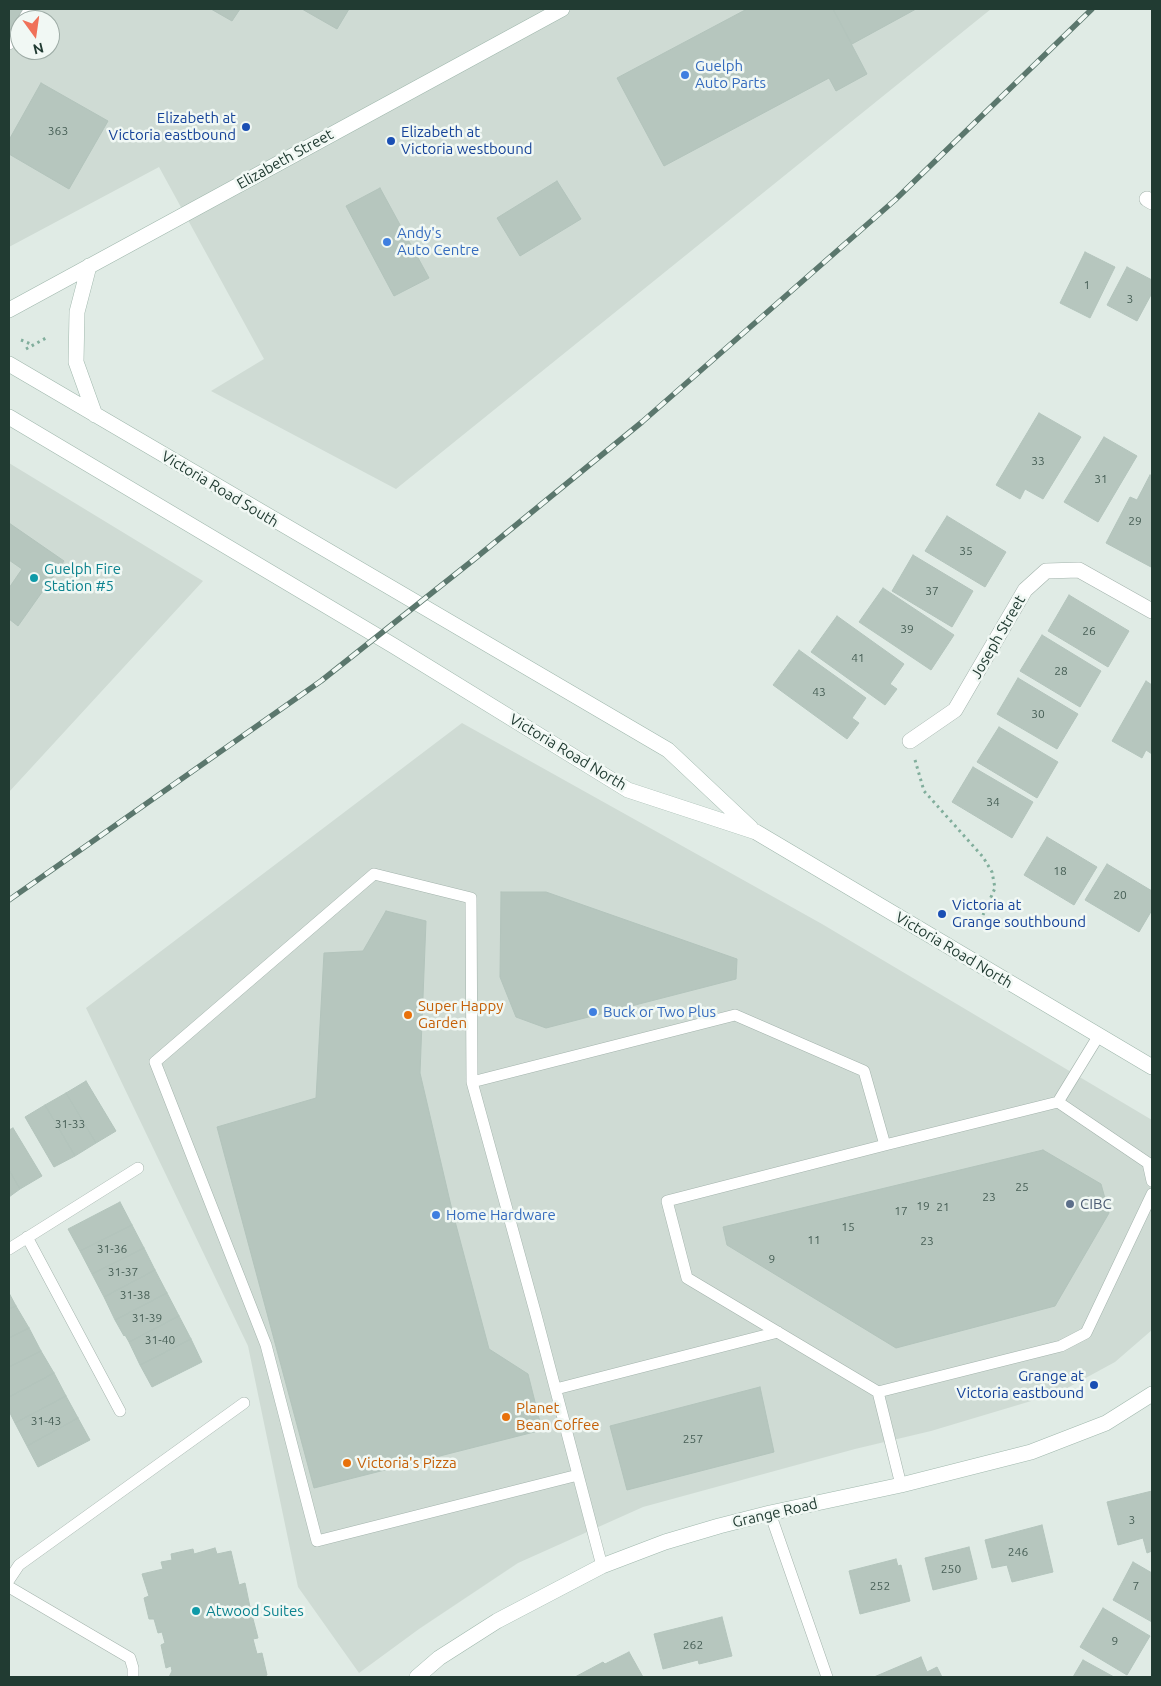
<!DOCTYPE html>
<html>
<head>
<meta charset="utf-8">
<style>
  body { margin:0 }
  #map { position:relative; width:1161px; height:1686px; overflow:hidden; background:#e0ebe5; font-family:Ubuntu,sans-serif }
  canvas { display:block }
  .frame { position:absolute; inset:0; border:10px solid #213b32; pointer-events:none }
  .north { position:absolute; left:10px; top:10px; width:50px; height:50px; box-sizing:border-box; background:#f1f8f4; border:1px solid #9eaca6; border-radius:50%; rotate:166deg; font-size:14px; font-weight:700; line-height:20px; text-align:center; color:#213b32 }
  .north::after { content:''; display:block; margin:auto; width:18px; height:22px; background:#f07159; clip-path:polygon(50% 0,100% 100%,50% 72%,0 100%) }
</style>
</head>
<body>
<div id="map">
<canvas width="1161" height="1686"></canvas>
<div class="frame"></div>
<div class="north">N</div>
</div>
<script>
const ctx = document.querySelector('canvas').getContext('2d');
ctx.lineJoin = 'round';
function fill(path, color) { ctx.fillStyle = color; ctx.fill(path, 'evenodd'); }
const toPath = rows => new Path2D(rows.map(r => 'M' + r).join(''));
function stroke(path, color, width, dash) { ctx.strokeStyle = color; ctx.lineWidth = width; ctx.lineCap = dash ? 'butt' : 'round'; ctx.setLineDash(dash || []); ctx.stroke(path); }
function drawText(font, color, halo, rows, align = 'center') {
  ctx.font = font + ' Ubuntu,sans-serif'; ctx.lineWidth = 5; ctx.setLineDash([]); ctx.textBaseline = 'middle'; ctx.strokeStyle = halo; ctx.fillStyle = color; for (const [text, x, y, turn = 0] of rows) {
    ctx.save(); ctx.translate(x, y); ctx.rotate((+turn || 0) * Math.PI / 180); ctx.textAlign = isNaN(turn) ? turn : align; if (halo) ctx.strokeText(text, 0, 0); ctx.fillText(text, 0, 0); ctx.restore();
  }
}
const built = toPath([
  [9,9,991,9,396,489,211,391,264,359,159,167,9,247],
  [20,20,50,20,50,50,20,50],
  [9,463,203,581,9,792],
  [462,723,822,924,1152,1120,1152,1330,1115,1362,1058,1393,931,1431,855,1449,643,1507,518,1563,419,1629,359,1673,298,1587,248,1346,86,1008]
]);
const building = toPath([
  [9,9,23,9,9,33,9,9],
  [211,9,240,9,232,21,211,9],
  [302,9,349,9,337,29,302,9],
  [747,9,833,9,867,74,836,91,829,78,664,166,617,78,747,9],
  [833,9,916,9,852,44,833,9],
  [41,83,108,121,69,189,9,154,9,140,41,83],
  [557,181,581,219,520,256,497,218,557,181],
  [380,188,429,278,394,296,346,206,380,188],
  [1085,252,1115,267,1090,318,1060,303,1085,252],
  [1127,267,1152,280,1152,293,1137,321,1107,305,1127,267],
  [1039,413,1081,437,1043,499,1025,489,1020,499,996,485,1039,413],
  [1104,437,1137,456,1098,522,1064,502,1104,437],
  [1150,475,1152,476,1151,567,1106,543,1130,497,1137,500,1150,475],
  [947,516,1006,552,985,587,925,551,947,516],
  [9,523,64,561,18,626,9,619,9,588,22,569,9,560,9,523],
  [913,555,973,591,952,627,892,591,913,555],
  [883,588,954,635,931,670,859,622,883,588],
  [1069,595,1129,631,1108,667,1048,631,1069,595],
  [837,616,904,664,890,684,897,689,885,705,811,652,837,616],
  [1042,635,1101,671,1080,707,1020,671,1042,635],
  [799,650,866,698,852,718,859,723,847,739,773,685,799,650],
  [1018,678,1078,714,1057,749,997,714,1018,678],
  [1146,681,1152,685,1152,754,1146,750,1142,758,1112,741,1146,681],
  [999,727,1058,762,1037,798,977,762,999,727],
  [973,767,1033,802,1012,838,952,802,973,767],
  [1047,837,1097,867,1074,905,1024,875,1047,837],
  [1107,864,1152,891,1152,910,1139,932,1085,900,1107,864],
  [501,892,546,892,737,959,736,979,546,1028,516,1017,500,977,501,892],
  [386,911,426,921,420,1073,452,1210,489,1349,528,1374,542,1430,314,1488,217,1127,316,1098,324,953,363,951,386,911],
  [86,1081,116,1131,96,1143,66,1093,86,1081],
  [66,1093,96,1143,75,1156,45,1105,66,1093],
  [45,1105,75,1156,54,1167,25,1117,45,1105],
  [13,1128,42,1176,20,1189,9,1170,9,1130,13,1128],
  [1043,1150,1101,1184,1109,1213,1055,1306,896,1348,727,1245,723,1227,1043,1150],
  [9,1170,20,1189,9,1197,9,1170],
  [120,1202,132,1225,80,1251,68,1229,120,1202],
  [132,1225,144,1248,92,1274,80,1251,132,1225],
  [144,1248,155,1270,104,1297,92,1274,144,1248],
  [155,1270,167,1293,115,1320,104,1297,155,1270],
  [9,1293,16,1306,9,1309,9,1293],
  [167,1293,179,1316,129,1342,125,1335,124,1336,115,1320,167,1293],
  [16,1306,29,1328,9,1338,9,1309,16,1306],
  [179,1316,191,1339,140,1365,129,1342,179,1316],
  [29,1328,41,1351,9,1367,9,1338,29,1328],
  [191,1339,202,1362,152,1387,140,1365,191,1339],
  [41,1351,54,1373,9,1397,9,1367,41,1351],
  [54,1373,66,1396,15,1423,9,1411,9,1397,54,1373],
  [760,1387,774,1452,627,1490,610,1426,760,1387],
  [66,1396,78,1418,27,1446,15,1423,66,1396],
  [78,1418,90,1440,38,1467,27,1446,78,1418],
  [1152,1491,1152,1551,1147,1553,1143,1538,1118,1545,1107,1502,1152,1491],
  [1042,1525,1053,1572,1012,1582,1007,1565,992,1568,985,1540,1042,1525],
  [969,1547,977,1579,933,1590,925,1558,969,1547],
  [215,1548,217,1554,231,1551,239,1585,245,1583,250,1607,245,1607,247,1616,252,1615,258,1638,253,1639,257,1654,262,1653,267,1675,263,1677,169,1677,172,1671,171,1666,166,1668,161,1645,165,1643,162,1632,158,1633,154,1619,149,1619,144,1598,149,1596,142,1574,163,1569,161,1562,172,1560,171,1554,193,1549,194,1554,215,1548],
  [896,1559,898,1566,901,1565,910,1601,860,1614,849,1571,896,1559],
  [1133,1562,1152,1573,1152,1622,1113,1600,1133,1562],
  [1103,1608,1150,1636,1127,1675,1080,1647,1103,1608],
  [722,1617,732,1656,699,1664,698,1660,663,1669,654,1634,722,1617],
  [629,1652,643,1677,575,1677,603,1662,605,1664,629,1652],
  [921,1657,927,1672,937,1667,942,1677,874,1677,921,1657],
  [1083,1660,1114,1677,1073,1677,1083,1660]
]);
const path = toPath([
  [21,340,33,345],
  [26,349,46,338],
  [915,760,924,791,983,857,992,872,995,888,983,915]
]);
const lane = toPath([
  [23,20,30,9],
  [9,44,20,25],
  [472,1082,471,898,374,874,155,1062,266,1345,317,1541,578,1475],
  [1058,1102,1148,1163,1152,1181],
  [27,1237,120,1411],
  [9,1249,138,1168],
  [556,1389,778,1332],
  [878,1392,687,1278,667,1201,885,1145],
  [901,1485,878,1392,1061,1346,1086,1333,1152,1194],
  [770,1513,827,1677],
  [602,1566,536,1315,472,1082,735,1015,864,1071,885,1145,1058,1102,1099,1035],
  [9,1580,19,1565,244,1403],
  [9,1587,130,1658,133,1668,133,1677]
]);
const street = toPath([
  [1147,199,1152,202],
  [910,741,955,710,1025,590,1046,571,1079,570,1152,611]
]);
const secondary = toPath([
  [89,266,77,312,76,362,95,415],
  [9,310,562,9],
  [9,364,668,750,751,828],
  [9,417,394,646,628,790,756,832,1152,1067],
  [417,1677,439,1658,497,1621,602,1566,665,1542,719,1526,770,1513,901,1485,1031,1452,1106,1423,1152,1394]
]);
const rail = toPath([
  [9,900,321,681,472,561,642,422,895,200,1092,9]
]);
const markers = [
  [685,75,5,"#3f7fe0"],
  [246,127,5,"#1a4fb4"],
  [391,141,5,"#1a4fb4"],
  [387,242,5,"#3f7fe0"],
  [34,578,5,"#0f9aa8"],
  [942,914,5,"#1a4fb4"],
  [593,1012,5,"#3f7fe0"],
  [408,1015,5,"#e8710a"],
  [1070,1204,5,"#5c6f8a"],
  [436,1215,5,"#3f7fe0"],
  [1094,1385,5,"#1a4fb4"],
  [506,1417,5,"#e8710a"],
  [347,1463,5,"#e8710a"],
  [196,1611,5,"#0f9aa8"]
];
const numberNames = [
  ["363",58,131],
  ["1",1087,285],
  ["3",1130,299],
  ["33",1038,461],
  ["31",1101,479],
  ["29",1135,521],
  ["35",966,551],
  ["37",932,591],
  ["39",907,629],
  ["26",1089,631],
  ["41",858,658],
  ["28",1061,671],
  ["43",819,692],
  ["30",1038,714],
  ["34",993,802],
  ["18",1060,871],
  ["20",1120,895],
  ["31-33",70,1124],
  ["25",1022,1187],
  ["23",989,1197],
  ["19",923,1206],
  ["21",943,1207],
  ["17",901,1211],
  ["15",848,1227],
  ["11",814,1240],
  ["23",927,1241],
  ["31-36",112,1249],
  ["9",772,1259],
  ["31-37",123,1272],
  ["31-38",135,1295],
  ["31-39",147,1318],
  ["31-40",160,1340],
  ["31-43",46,1421],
  ["257",693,1439],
  ["3",1132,1520],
  ["246",1018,1552],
  ["250",951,1569],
  ["252",880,1586],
  ["7",1136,1586],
  ["9",1115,1641],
  ["262",693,1645]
];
const shopNames = [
  ["Guelph",695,66],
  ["Auto Parts",695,83],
  ["Andy's",397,233],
  ["Auto Centre",397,250],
  ["Buck or Two Plus",603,1012],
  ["Home Hardware",446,1215]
];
const transitNames = [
  ["Elizabeth at",236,118],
  ["Victoria eastbound",236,135],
  ["Elizabeth at",401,132,"left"],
  ["Victoria westbound",401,149,"left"],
  ["Victoria at",952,905,"left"],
  ["Grange southbound",952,922,"left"],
  ["Grange at",1084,1376],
  ["Victoria eastbound",1084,1393]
];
const streetNames = [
  ["Elizabeth Street",285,159,-29],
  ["Victoria Road South",220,489,31],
  ["Joseph Street",998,637,-60],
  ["Victoria Road North",568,752,31],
  ["Victoria Road North",954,950,31],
  ["Grange Road",775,1513,-13]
];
const cultureNames = [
  ["Guelph Fire",44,569],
  ["Station #5",44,586],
  ["Atwood Suites",206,1611]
];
const foodNames = [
  ["Super Happy",418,1006],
  ["Garden",418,1023],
  ["Planet",516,1408],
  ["Bean Coffee",516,1425],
  ["Victoria's Pizza",357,1463]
];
const serviceNames = [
  ["CIBC",1080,1204]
];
fill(built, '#cfdbd4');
fill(building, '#b6c6be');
stroke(building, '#b3c4bc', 1);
stroke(lane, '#a3b3ac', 12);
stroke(street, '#a3b3ac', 16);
stroke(secondary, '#9fb7ac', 16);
stroke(path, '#81ae9c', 3, [2.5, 4]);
stroke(lane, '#fff', 11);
stroke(street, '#fff', 15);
stroke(secondary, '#fff', 15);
stroke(rail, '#5b776d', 5.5);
stroke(rail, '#f1f8f4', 4, [11]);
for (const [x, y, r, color] of markers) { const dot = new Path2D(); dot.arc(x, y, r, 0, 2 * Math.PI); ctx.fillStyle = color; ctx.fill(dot); stroke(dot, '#f1f8f4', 2); }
drawText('12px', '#465e55', null, numberNames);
drawText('15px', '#366cbe', '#f1f8f4', shopNames, 'left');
drawText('15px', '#164399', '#f1f8f4', transitNames, 'right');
drawText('15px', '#213b32', '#f1f8f4', streetNames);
drawText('15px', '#0d838f', '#f1f8f4', cultureNames, 'left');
drawText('15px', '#c56008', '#f1f8f4', foodNames, 'left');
drawText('15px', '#4e5e75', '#f1f8f4', serviceNames, 'left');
</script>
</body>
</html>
